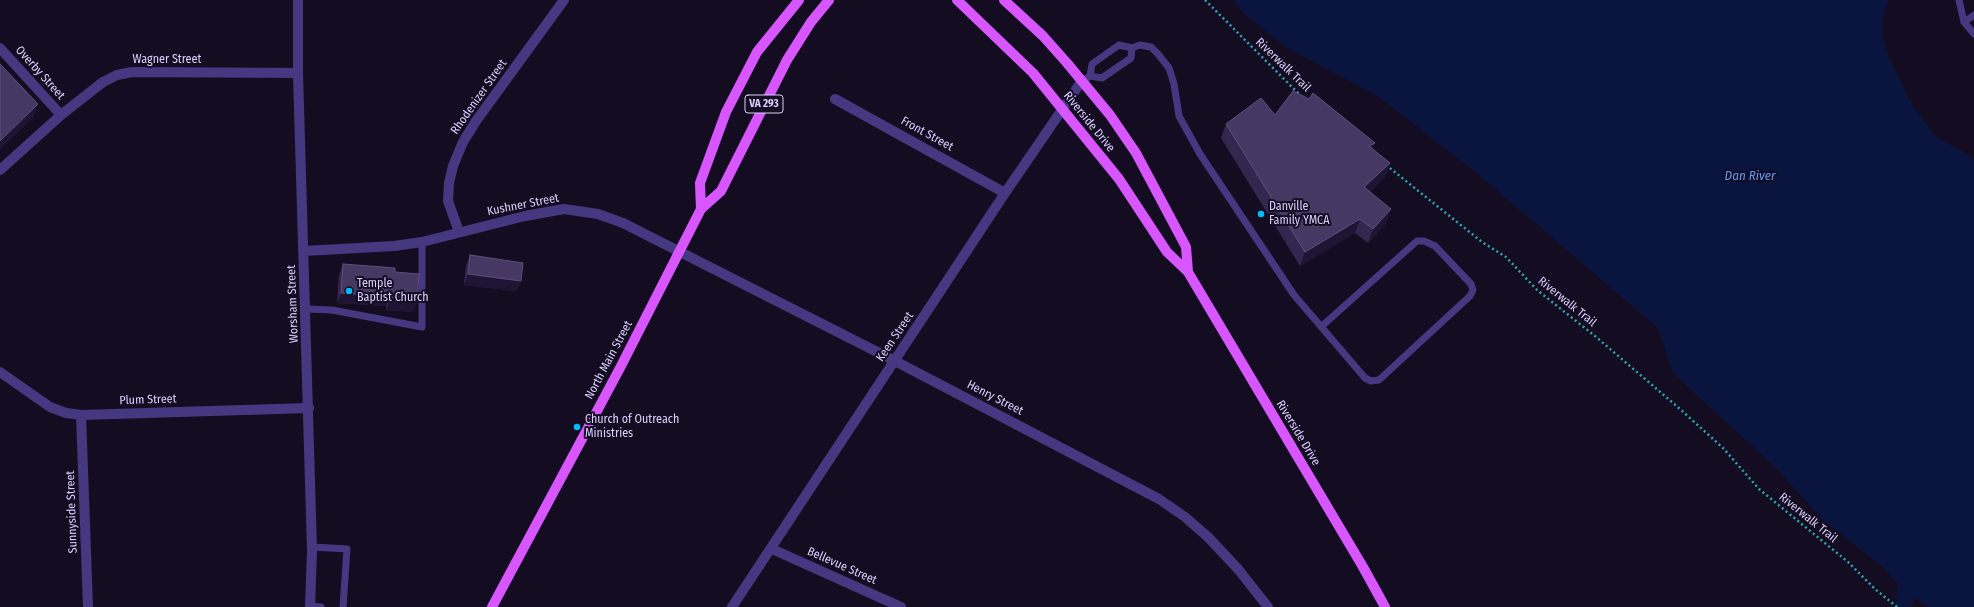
<!DOCTYPE html>
<html>
<head>
<meta charset="utf-8">
<style>
  body { margin:0 }
  canvas { display:block; background:#140d21 }
</style>
</head>
<body>
<canvas width="1974" height="607"></canvas>
<script>
const ctx = document.querySelector('canvas').getContext('2d');
ctx.lineJoin = 'round';
function fill(path, color) { ctx.fillStyle = color; ctx.fill(path, 'evenodd'); }
const toPath = rows => new Path2D(rows.map(r => 'M' + r).join(''));
function stroke(path, color, width, dash) { ctx.strokeStyle = color; ctx.lineWidth = width; ctx.lineCap = dash ? 'butt' : 'round'; ctx.setLineDash(dash || []); ctx.stroke(path); }
function drawText(font, color, halo, rows, align = 'center') {
  ctx.font = font + ' "Fira Sans Condensed",sans-serif'; ctx.lineWidth = 4; ctx.setLineDash([]); ctx.textBaseline = 'middle'; ctx.strokeStyle = halo; ctx.fillStyle = color; for (const [text, x, y, turn = 0] of rows) {
    ctx.save(); ctx.translate(x, y); ctx.rotate((+turn || 0) * Math.PI / 180); ctx.textAlign = isNaN(turn) ? turn : align; if (halo) ctx.strokeText(text, 0, 0); ctx.fillText(text, 0, 0); ctx.restore();
  }
}
const water = toPath([
  [1234,0,1889,0,1884,10,1882,33,1888,56,1910,101,1935,136,1965,153,1974,161,1974,607,1928,607,1915,597,1911,607,1895,607,1898,584,1882,566,1824,521,1773,465,1673,373,1658,328,1473,170,1379,97,1286,47,1243,13]
]);
const path = toPath([
  [1205,0,1300,95],
  [1386,165,1482,242,1506,257,1537,290,1595,336,1680,409,1723,448,1759,489,1848,562,1875,589,1897,607]
]);
const lane = toPath([
  [1959,0,1964,22,1974,15],
  [1964,22,1974,34],
  [1090,76,1092,64,1119,45,1132,48,1140,45,1151,47,1158,54,1169,68,1174,84,1179,116,1200,154,1294,295,1365,378,1371,381,1379,380,1470,296,1473,290,1471,284,1435,246,1424,241,1417,241,1322,326],
  [1087,78,1090,76,1102,78,1131,58,1132,48],
  [306,309,332,310,422,327,422,242],
  [312,547,347,549,343,607],
  [310,606,321,607]
]);
const street = toPath([
  [298,0,298,73,312,550,310,607],
  [0,48,61,115],
  [835,99,1005,193],
  [0,170,61,115,103,82,117,75,132,72,298,73],
  [459,232,448,201,449,183,453,166,463,142,476,121,564,0],
  [304,251,394,246,422,242,525,216,564,209,598,214,623,223,895,361,1159,499,1185,517,1208,537,1238,569,1268,607],
  [0,372,50,407,66,413,81,415,309,408],
  [81,415,88,607],
  [772,549,901,607],
  [732,607,1005,193,1081,82]
]);
const primary = toPath([
  [957,0,1033,73,1119,179,1167,252,1188,272,1363,567,1385,607],
  [1004,0,1043,36,1067,63,1110,115,1136,153,1186,247,1188,272],
  [701,209,700,183,726,112,757,52,799,0],
  [492,607,620,368,701,209,721,191,787,60,811,22,829,0]
]);
const wall = toPath([
  [1275,115,1375,143,1372,149,1390,163,1385,177,1370,191,1386,223,1368,243,1355,233,1300,266,1221,138,1226,124],
  [470,255,517,291,464,285,466,266],
  [343,264,395,272,417,301,413,312,386,310,386,306,337,303,339,275]
]);
const shadedWall = toPath([
  [38,104,33,118,0,150,0,141],
  [1375,143,1370,156,1369,146],
  [1390,163,1385,177,1359,200,1364,187],
  [1391,209,1386,223,1368,243,1373,229],
  [1360,219,1355,233,1300,266,1305,252],
  [468,274,521,281,517,291,464,285],
  [341,293,390,296,386,306,337,303],
  [390,299,417,301,413,312,386,310]
]);
const building = toPath([
  [0,64,38,104,0,141,0,64],
  [1293,91,1309,99,1313,93,1375,143,1369,146,1390,163,1364,187,1391,209,1373,229,1360,219,1305,252,1226,124,1261,98,1275,115,1293,91],
  [470,255,523,263,521,281,468,274,470,255],
  [343,264,395,268,395,272,419,274,417,301,390,299,390,296,341,293,343,264]
]);
const markers = [
  [1261,214,4,"#01bcf8"],
  [349,291,4,"#01bcf8"],
  [577,427,4,"#01bcf8"]
];
const shields = [
  [764,104,38]
];
const shieldNames = [
  ["VA 293",764,104]
];
const streetNames = [
  ["Wagner Street",167,60],
  ["Riverwalk Trail",1283,65,44],
  ["Overby Street",40,73,48],
  ["Rhodenizer Street",479,97,-55],
  ["Riverside Drive",1089,122,51],
  ["Front Street",927,134,29],
  ["Kushner Street",523,205,-11],
  ["Riverwalk Trail",1567,302,39],
  ["Worsham Street",293,304,-92],
  ["Keen Street",895,337,-56],
  ["North Main Street",609,360,-62],
  ["Henry Street",995,398,27],
  ["Plum Street",148,400,-2],
  ["Riverside Drive",1298,433,59],
  ["Sunnyside Street",72,512,-92],
  ["Riverwalk Trail",1808,518,39],
  ["Bellevue Street",842,566,24]
];
const poiNames = [
  ["Danville",1269,207],
  ["Family YMCA",1269,221],
  ["Temple",357,284],
  ["Baptist Church",357,298],
  ["Church of Outreach",585,420],
  ["Ministries",585,434]
];
const waterNames = [
  ["Dan River",1750,176]
];
fill(water, '#09153e');
stroke(path, '#2ea7b2', 2.5, [2, 3]);
stroke(lane, '#463880', 7);
stroke(street, '#463880', 10);
stroke(primary, '#d756fe', 10);
fill(wall, '#35264f');
fill(shadedWall, '#201435');
fill(building, '#463862');
stroke(building, '#5e4f7b', 1);
for (const [x, y, r, color] of markers) { const dot = new Path2D(); dot.arc(x, y, r, 0, 2 * Math.PI); ctx.fillStyle = color; ctx.fill(dot); stroke(dot, '#140d21', 1.5); }
for (const [x, y, w] of shields) { const box = new Path2D(); box.roundRect(x - w / 2, y - 9, w, 18, 3); ctx.fillStyle = '#140d21'; ctx.fill(box); stroke(box, '#dbceff', 1); }
drawText('bold 11px', '#dbceff', null, shieldNames);
drawText('12px', '#dbceff', '#140d21', streetNames);
drawText('12px', '#dbceff', '#140d21', poiNames, 'left');
drawText('italic 13px', '#5d9cfe', '#140d21', waterNames);
</script>
</body>
</html>
